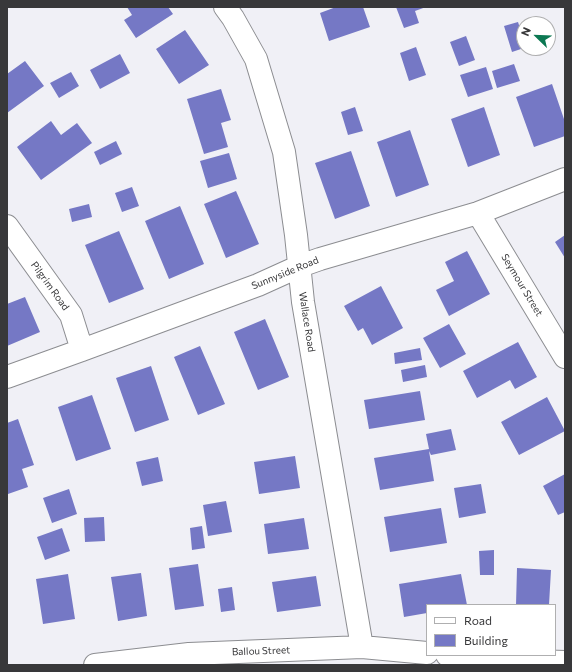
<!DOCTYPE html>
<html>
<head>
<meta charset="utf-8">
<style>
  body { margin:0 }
  #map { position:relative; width:572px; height:672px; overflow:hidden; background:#f0f0f6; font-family:Commissioner,sans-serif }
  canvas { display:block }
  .frame { position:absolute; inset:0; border:8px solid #38383a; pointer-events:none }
  .legend { position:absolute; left:426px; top:604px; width:130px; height:52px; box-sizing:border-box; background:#fff; border:1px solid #afafb0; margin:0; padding:5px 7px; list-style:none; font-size:12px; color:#38383a }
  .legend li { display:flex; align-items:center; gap:8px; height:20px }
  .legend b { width:20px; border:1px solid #afafb0 }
  .north { position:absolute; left:516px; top:16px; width:40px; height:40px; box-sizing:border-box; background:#fff; border:1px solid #afafb0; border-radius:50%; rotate:293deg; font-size:11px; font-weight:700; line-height:16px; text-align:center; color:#38383a }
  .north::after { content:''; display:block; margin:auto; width:14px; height:18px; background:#0c7852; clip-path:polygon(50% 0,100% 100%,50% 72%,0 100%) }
</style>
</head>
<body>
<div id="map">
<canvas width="572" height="672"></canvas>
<div class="frame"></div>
<ul class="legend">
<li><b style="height:5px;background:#fff"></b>Road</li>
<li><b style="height:11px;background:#7578c5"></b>Building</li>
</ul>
<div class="north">N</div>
</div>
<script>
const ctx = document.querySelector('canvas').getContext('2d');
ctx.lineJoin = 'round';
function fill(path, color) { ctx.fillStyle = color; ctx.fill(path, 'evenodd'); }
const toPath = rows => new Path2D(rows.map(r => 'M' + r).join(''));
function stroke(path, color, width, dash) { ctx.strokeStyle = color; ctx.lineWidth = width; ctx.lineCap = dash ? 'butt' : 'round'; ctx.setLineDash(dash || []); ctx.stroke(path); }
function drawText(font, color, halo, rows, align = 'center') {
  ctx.font = font + ' Commissioner,sans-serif'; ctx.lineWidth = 4; ctx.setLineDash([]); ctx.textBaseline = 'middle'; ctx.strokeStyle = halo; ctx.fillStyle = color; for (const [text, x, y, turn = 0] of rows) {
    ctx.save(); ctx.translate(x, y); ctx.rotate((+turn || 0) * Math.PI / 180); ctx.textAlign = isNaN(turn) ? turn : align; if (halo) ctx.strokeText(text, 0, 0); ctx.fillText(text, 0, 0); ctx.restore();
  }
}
const building = toPath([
  [127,7,168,7,173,14,136,38,124,20,132,15],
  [336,7,363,7,370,27,329,41,320,13],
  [396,7,426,7,415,11,419,23,404,28],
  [518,22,524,41,524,48,512,52,504,26],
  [185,30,209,65,179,84,156,49],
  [466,36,475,60,459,66,450,42],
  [416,47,426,75,409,81,400,53],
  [120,54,130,73,100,89,90,70],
  [25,61,44,86,7,113,7,74],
  [514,64,520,81,497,88,492,71],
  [486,67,493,89,468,97,460,75],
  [71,72,79,86,59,98,50,83],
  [552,84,565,122,565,136,534,147,516,97],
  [221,89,231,120,221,123,228,147,204,154,187,99],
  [355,107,363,131,348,135,341,112],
  [484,107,500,155,468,167,451,119],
  [51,121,61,135,77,123,92,143,41,180,17,147],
  [410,130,429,185,396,197,377,142],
  [116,141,122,154,100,165,94,152],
  [351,151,370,206,335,219,315,163],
  [229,153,237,179,208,188,200,161],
  [132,187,139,206,122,212,115,193],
  [236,191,259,244,226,258,204,204],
  [89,204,92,217,72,222,69,209],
  [180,206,204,264,169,279,145,221],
  [119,231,144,289,109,303,85,245],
  [565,235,565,258,555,242],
  [467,251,490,294,449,316,436,290,454,281,445,262],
  [381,286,403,328,372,345,363,328,358,331,344,306],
  [25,297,40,332,7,346,7,304],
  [265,319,289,377,258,390,234,332],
  [449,324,466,354,440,368,423,338],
  [518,342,537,377,515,389,510,380,477,398,463,371],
  [200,346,225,404,198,415,174,357],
  [420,348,422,360,395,364,394,353],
  [425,365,427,377,403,382,401,370],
  [151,366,169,420,135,432,116,378],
  [420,391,425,420,369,429,364,400],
  [92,395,111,449,76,461,58,407],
  [547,397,565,431,519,455,501,422],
  [18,419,34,465,22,469,28,487,8,494,7,490,7,423],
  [451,429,456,450,431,455,429,451,434,481,380,490,374,458,429,449,426,434],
  [295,456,300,488,259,494,254,462],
  [158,457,163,481,142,486,136,462],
  [565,474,565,512,558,515,543,486],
  [481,484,486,513,459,518,454,488],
  [69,489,77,514,52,523,43,498],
  [226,501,232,532,208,536,203,505],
  [441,508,447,543,390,552,384,517],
  [104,517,105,541,85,542,84,518],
  [304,518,309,549,268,554,264,524],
  [202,526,205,548,192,550,190,528],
  [62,528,70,551,45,560,37,537],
  [494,550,494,575,480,575,479,551],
  [198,564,204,606,175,610,169,568],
  [517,568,551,570,549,605,516,605],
  [141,573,147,616,118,621,111,577],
  [68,574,75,619,43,624,36,579],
  [461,574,467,605,427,605,427,613,404,617,399,584],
  [316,576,321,606,277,612,272,582],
  [232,587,235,610,221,612,218,589]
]);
const minor = toPath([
  [225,7,233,18,256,59,284,152,296,235,303,302,362,647],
  [478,213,565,357],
  [7,226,71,315,82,350],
  [7,377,82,350,258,285,300,266,320,259,478,213,565,179],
  [447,655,504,660,565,662],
  [95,665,189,654,362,647,427,653]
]);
const streetNames = [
  ["Sunnyside Road",285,273,-22],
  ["Seymour Street",522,285,59],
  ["Pilgrim Road",50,286,54],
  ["Wallace Road",307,322,81],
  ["Ballou Street",261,651,-2]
];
fill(building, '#7578c5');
stroke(minor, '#8c8d91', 24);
stroke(minor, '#fff', 22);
drawText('10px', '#38383a', '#fff', streetNames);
</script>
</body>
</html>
